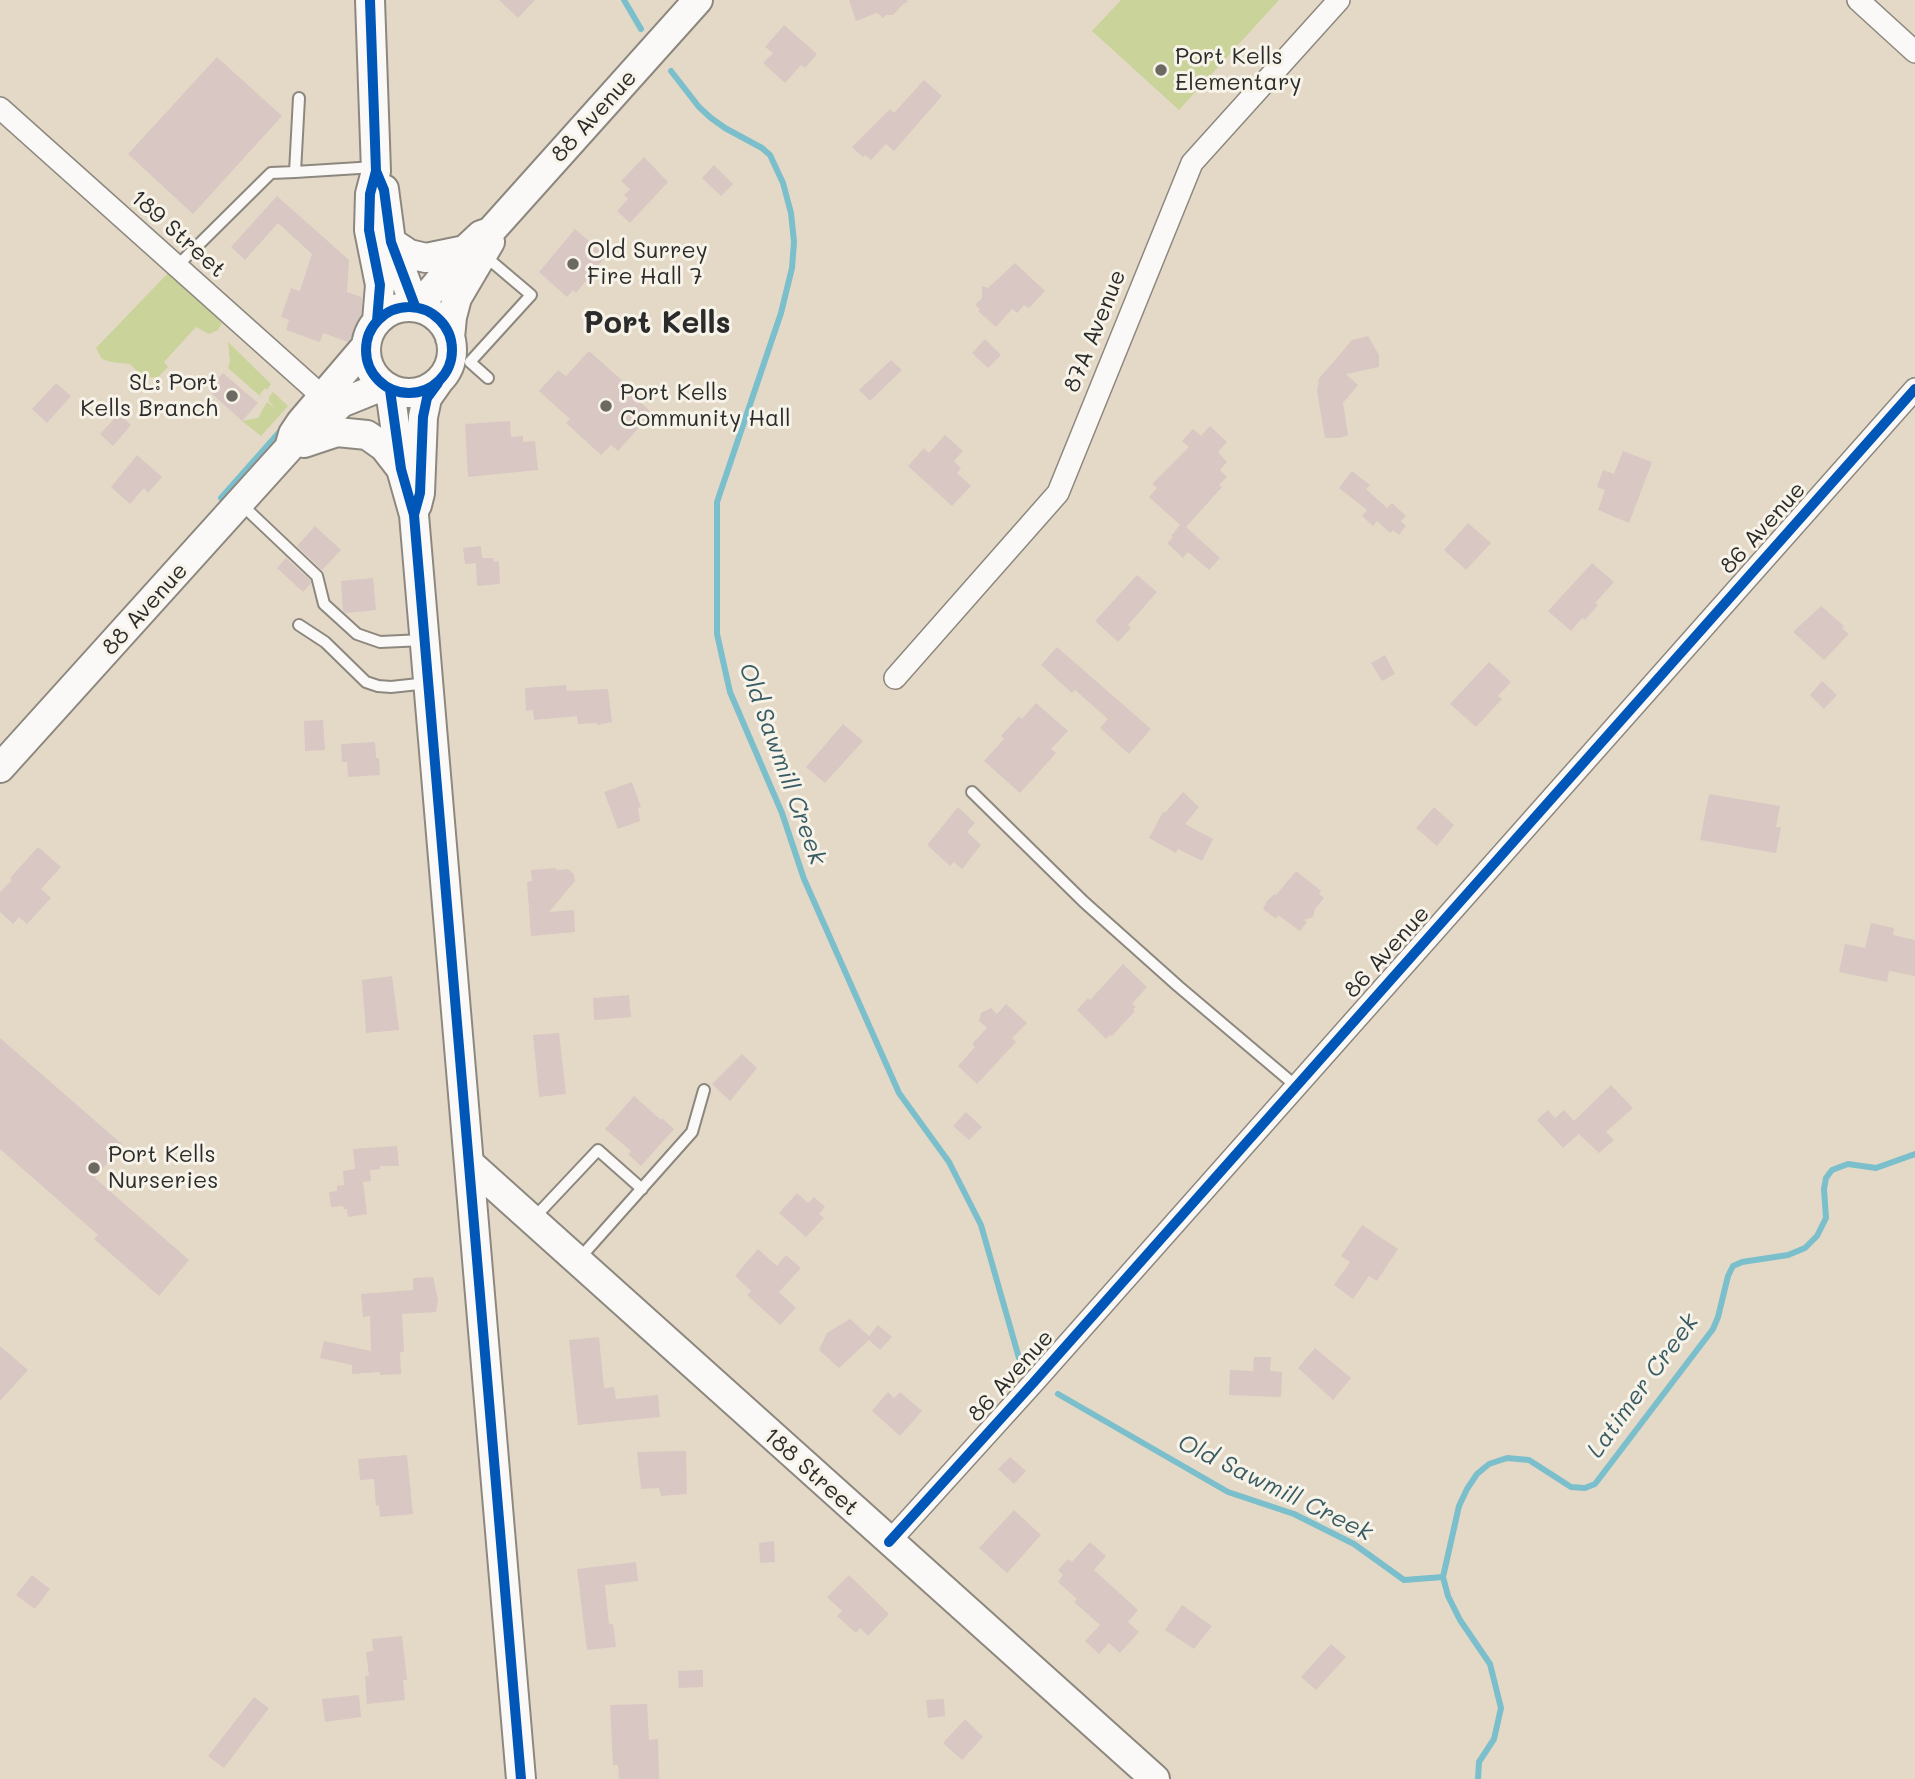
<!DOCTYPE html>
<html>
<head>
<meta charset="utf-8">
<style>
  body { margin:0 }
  canvas { display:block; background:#e4d9c7 }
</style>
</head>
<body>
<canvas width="1915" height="1779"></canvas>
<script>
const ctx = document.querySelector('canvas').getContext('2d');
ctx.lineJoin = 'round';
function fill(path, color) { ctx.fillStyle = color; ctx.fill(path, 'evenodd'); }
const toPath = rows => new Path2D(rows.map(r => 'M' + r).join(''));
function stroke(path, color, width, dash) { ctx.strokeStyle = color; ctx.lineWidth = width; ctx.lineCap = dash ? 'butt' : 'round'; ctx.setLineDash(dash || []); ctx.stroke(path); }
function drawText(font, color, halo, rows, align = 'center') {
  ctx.font = font + ' Mali,sans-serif'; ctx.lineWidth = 6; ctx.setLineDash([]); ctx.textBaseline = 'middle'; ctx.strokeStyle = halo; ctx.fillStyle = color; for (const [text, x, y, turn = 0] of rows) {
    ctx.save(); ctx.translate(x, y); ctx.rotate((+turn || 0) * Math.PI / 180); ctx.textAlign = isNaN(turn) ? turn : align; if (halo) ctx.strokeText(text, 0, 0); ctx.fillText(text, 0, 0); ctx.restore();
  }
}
const green = toPath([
  [1121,0,1279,0,1179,110,1092,31],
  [168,273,222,323,218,330,209,334,196,327,164,362,168,367,157,378,142,376,130,364,111,362,102,359,96,348],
  [228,342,271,384,267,390,265,388,260,394,261,397,228,368,230,361],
  [273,392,288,406,261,436,242,421,258,418,267,402,275,408,269,401,269,397]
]);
const stream = toPath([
  [624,0,641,29],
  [671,71,699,107,711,118,725,128,762,148,770,155,783,183,791,213,794,242,792,268,781,313,717,502,717,634,730,692,782,813,804,879,899,1093,949,1162,981,1225,1019,1358],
  [221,498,283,428],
  [1058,1394,1228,1492,1294,1514,1354,1544,1404,1580,1443,1577],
  [1478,1779,1479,1762,1494,1739,1501,1708,1490,1664,1460,1620,1448,1596,1443,1577,1459,1506,1467,1489,1477,1474,1489,1464,1507,1458,1529,1460,1571,1487,1585,1488,1595,1484,1713,1329,1718,1317,1728,1276,1733,1266,1742,1262,1788,1255,1805,1248,1817,1236,1826,1218,1824,1189,1826,1178,1832,1170,1848,1164,1876,1168,1915,1154]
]);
const building = toPath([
  [499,0,535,0,518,18],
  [849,0,907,0,908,2,903,4,893,15,886,15,883,18,877,13,856,21],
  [784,25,817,54,805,68,801,65,785,83,763,63,773,53,765,47],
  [217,57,282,116,193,214,128,154],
  [924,80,942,96,894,151,886,144,871,160,865,155,863,157,852,147,890,109,894,113],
  [644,157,668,182,630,223,617,211,628,199,624,195,630,189,621,181],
  [714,165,733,184,721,196,702,178],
  [277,196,349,260,347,292,362,297,361,323,358,333,354,333,348,342,323,333,320,342,286,330,289,320,281,317,291,288,300,291,312,254,278,223,245,260,231,247],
  [575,229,606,256,576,293,573,290,567,297,539,272],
  [1015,263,1045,291,1029,308,1024,305,1017,313,1012,309,996,327,978,311,980,309,975,305,982,298,982,286,988,288],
  [1368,336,1379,355,1379,367,1346,374,1358,385,1343,403,1348,435,1340,438,1325,438,1317,391,1319,380,1317,381,1352,340],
  [985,339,1001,355,988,368,972,353],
  [589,351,624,382,621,385,652,413,618,451,611,445,601,455,566,423,570,419,539,391,558,370,566,376],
  [891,360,902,370,870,401,859,390],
  [223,373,258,403,242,421,208,390],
  [56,383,71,396,47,423,32,409],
  [119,414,131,425,113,446,100,434],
  [510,421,511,437,523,436,523,442,535,441,538,470,468,477,465,424],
  [1210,426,1227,442,1218,452,1227,462,1220,470,1227,477,1219,485,1222,487,1186,527,1220,558,1209,570,1188,552,1183,558,1167,543,1173,537,1171,536,1180,525,1149,497,1157,488,1152,484,1189,447,1182,441,1193,429,1201,436],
  [945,435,963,451,954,461,961,468,957,473,971,486,952,506,908,466,924,448,929,453],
  [1623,451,1652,462,1629,523,1598,510,1605,490,1597,487,1603,470,1614,474],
  [137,455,162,477,148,493,144,488,130,504,111,487],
  [1352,471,1370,485,1366,489,1387,508,1392,503,1406,516,1401,521,1406,526,1399,535,1393,530,1390,533,1377,521,1373,526,1362,516,1367,510,1339,488],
  [1468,523,1491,543,1466,570,1444,550],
  [315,526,341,550,322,570,297,546],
  [481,546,482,558,494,558,494,562,499,561,500,584,477,586,476,563,465,564,463,548],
  [286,558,310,580,311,583,303,592,277,568],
  [1592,563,1614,582,1595,603,1598,605,1585,620,1582,618,1571,631,1548,611],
  [1137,575,1157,592,1128,625,1131,628,1118,642,1095,621],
  [373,578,376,610,346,613,343,611,341,581],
  [1821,606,1844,626,1842,628,1849,634,1824,660,1793,632],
  [1057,647,1151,729,1129,754,1100,728,1108,719,1075,690,1072,693,1041,665],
  [1385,655,1395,674,1382,681,1371,663],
  [1489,662,1511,682,1498,696,1502,699,1476,727,1450,704],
  [1822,681,1837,695,1824,709,1810,695],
  [566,685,567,691,608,689,612,722,597,725,597,723,578,724,577,716,534,720,533,710,526,711,525,688],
  [1036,703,1068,731,1051,749,1056,753,1020,793,984,761,1004,739,1001,736,1019,716,1022,719],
  [323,720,325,750,305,751,304,721],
  [843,724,863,741,825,783,806,767],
  [375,742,376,758,379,758,380,775,348,777,347,762,342,762,341,744],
  [632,782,641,807,638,808,640,821,618,829,604,792],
  [1183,792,1199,807,1185,824,1213,839,1202,861,1178,849,1176,853,1149,838,1163,812,1165,813],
  [1709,794,1780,806,1776,827,1781,827,1776,853,1700,840],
  [958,807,975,823,967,832,981,845,962,869,954,862,950,866,927,845],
  [1434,807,1454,825,1437,846,1416,828],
  [38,847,61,867,41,889,51,898,27,924,19,917,13,924,0,912,0,892,12,880,10,878],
  [556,868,557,870,568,869,574,874,575,881,549,912,574,910,575,932,531,936,527,882,532,881,531,870],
  [1296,871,1321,891,1319,894,1324,898,1315,909,1313,917,1304,920,1307,922,1300,931,1278,915,1276,919,1263,909,1267,901,1274,894,1276,895],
  [1871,923,1894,928,1893,935,1915,940,1915,976,1889,971,1887,982,1839,972,1845,944,1865,948],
  [1123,964,1147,987,1132,1004,1136,1007,1133,1009,1135,1011,1112,1036,1110,1035,1106,1039,1077,1010,1088,998,1090,1000],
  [392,976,399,1030,366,1033,362,980],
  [629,995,631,1017,594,1020,593,998],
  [1006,1004,1027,1023,1012,1038,1016,1042,977,1084,958,1066,975,1047,972,1044,987,1028,979,1021,981,1013,991,1008,997,1014],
  [559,1033,566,1094,539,1097,533,1035],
  [0,1038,123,1145,95,1177,96,1179,189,1260,159,1296,94,1239,98,1235,0,1149],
  [742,1054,757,1068,730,1101,712,1084],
  [1611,1085,1633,1108,1606,1132,1614,1140,1599,1153,1579,1134,1563,1148,1537,1120,1548,1110,1555,1118,1564,1110,1574,1121],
  [634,1096,661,1120,662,1118,674,1129,641,1166,628,1154,631,1151,605,1129],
  [966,1112,982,1127,969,1140,953,1126],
  [397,1146,399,1166,380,1166,380,1169,370,1170,371,1181,363,1182,367,1214,348,1217,347,1209,344,1209,343,1206,331,1207,329,1192,337,1191,337,1186,344,1185,343,1171,355,1169,353,1149],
  [797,1193,808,1203,814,1197,825,1207,819,1214,824,1218,806,1237,779,1213],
  [1362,1225,1398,1249,1377,1281,1369,1276,1353,1299,1334,1285,1350,1262,1341,1256],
  [758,1249,777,1266,786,1255,801,1268,779,1292,796,1308,780,1325,747,1295,751,1291,735,1276],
  [433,1277,438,1300,436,1312,402,1314,404,1352,400,1352,401,1374,380,1375,380,1372,352,1374,352,1365,320,1358,324,1341,371,1351,370,1316,363,1317,361,1294,413,1290,413,1278],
  [850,1319,869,1336,878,1325,892,1337,880,1350,869,1340,839,1368,819,1350,827,1333],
  [599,1337,604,1388,614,1387,616,1399,658,1395,660,1417,578,1425,569,1340],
  [0,1346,28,1370,0,1401],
  [1315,1348,1351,1378,1333,1400,1298,1368],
  [1254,1357,1271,1357,1270,1371,1282,1372,1281,1397,1229,1395,1230,1370,1253,1371],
  [888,1392,894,1398,900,1392,922,1411,900,1436,872,1411],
  [686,1451,687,1494,661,1496,659,1488,641,1489,637,1452],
  [407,1455,413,1514,380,1517,379,1505,376,1506,374,1479,360,1480,358,1459],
  [1010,1457,1026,1471,1014,1484,998,1469],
  [1014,1510,1041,1535,1007,1573,979,1548],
  [774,1541,775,1562,760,1563,759,1543],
  [1090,1542,1106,1556,1094,1570,1138,1610,1128,1622,1139,1632,1120,1653,1109,1643,1099,1654,1085,1641,1100,1625,1074,1602,1077,1599,1058,1582,1063,1575,1058,1570,1068,1559,1072,1562],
  [636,1562,638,1581,605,1585,609,1624,613,1624,616,1647,587,1650,577,1569],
  [32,1575,50,1589,35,1609,16,1595],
  [849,1575,889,1614,868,1636,860,1628,856,1633,837,1616,842,1611,827,1597],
  [1182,1605,1212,1626,1194,1649,1165,1630],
  [402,1636,407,1680,403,1680,405,1700,367,1704,365,1676,369,1676,366,1652,373,1651,372,1639],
  [1331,1644,1346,1657,1316,1690,1301,1677],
  [703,1670,703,1687,679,1688,678,1671],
  [359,1695,361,1717,325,1722,322,1699],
  [254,1697,269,1708,224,1768,208,1756],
  [944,1699,945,1716,928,1718,926,1700],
  [647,1704,649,1740,658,1739,659,1779,619,1779,618,1765,613,1765,610,1705],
  [965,1719,983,1737,962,1760,943,1743]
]);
const lane = toPath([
  [299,98,295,172,375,167],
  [485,256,531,295,470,362,488,378],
  [176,267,271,173,295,172],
  [240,503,317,576,324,604,357,634,380,642,424,640],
  [299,625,325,642,366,682,378,686,391,687,428,683],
  [972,792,1084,902,1178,986,1296,1086],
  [533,1219,598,1150,642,1189],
  [579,1259,692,1132,704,1090]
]);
const street = toPath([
  [1858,0,1915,52],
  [0,108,323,397],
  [895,678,1058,493,1192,163,1339,0],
  [889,1542,1034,1382,1915,389]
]);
const secondary = toPath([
  [370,0,376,171,370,194,369,230,380,285,377,321],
  [384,189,391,242,415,306],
  [391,242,409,254,426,258,465,250],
  '366 350a43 43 0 1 1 86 0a43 43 0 1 1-86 0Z',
  [418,307,465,250,481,235,490,232,698,0],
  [450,338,452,317,457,298,490,242],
  [390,390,401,469,414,515,521,1779],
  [318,426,341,403,383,386],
  [304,443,337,432,367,435,384,447,401,469],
  [417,505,420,493,423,417,427,398,439,381],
  [0,768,289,448,293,434,301,422,365,347],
  [469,1163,1155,1779]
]);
const cycleway = toPath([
  [370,0,376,171,370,194,369,230,380,285,377,321],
  [376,171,384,190,391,242,415,306],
  '366 350a43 43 0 1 1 86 0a43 43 0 1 1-86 0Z',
  [390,390,401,469,414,515,521,1779],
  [414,515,420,493,423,417,427,398,438,383],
  [889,1542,1034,1382,1915,389]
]);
const markers = [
  [1161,70,7,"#6c6862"],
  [573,264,7,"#6c6862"],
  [232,396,7,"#6c6862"],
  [606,406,7,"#6c6862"],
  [94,1168,7,"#6c6862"]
];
const poiNames = [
  ["Port Kells",1175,57],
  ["Elementary",1175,83],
  ["Old Surrey",587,251],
  ["Fire Hall 7",587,277],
  ["SL: Port",218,383,"right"],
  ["Kells Branch",218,409,"right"],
  ["Port Kells",620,393],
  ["Community Hall",620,419],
  ["Port Kells",108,1155],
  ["Nurseries",108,1181]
];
const streetNames = [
  ["88 Avenue",594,116,-48],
  ["189 Street",178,234,42],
  ["87A Avenue",1095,331,-68],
  ["86 Avenue",1763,528,-48],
  ["88 Avenue",145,609,-48],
  ["86 Avenue",1387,952,-48],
  ["86 Avenue",1011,1376,-48],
  ["188 Street",811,1472,42]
];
const waterNames = [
  ["Old Sawmill Creek",782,764,70],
  ["Latimer Creek",1643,1386,-54],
  ["Old Sawmill Creek",1275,1488,26]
];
const districtNames = [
  ["Port Kells",657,324]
];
fill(green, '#cad399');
stroke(stream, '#7cbfcc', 6);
fill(building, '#d8c7c3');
stroke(lane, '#8d887f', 14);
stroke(street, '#8d887f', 24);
stroke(secondary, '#8d887f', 32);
stroke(lane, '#fbf9f7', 10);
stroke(street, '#fbf9f7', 21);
stroke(secondary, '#fbf9f7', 28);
stroke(cycleway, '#0057b8', 10);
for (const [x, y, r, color] of markers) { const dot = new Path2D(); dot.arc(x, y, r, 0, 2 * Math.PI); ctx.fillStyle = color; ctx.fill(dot); stroke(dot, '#f7f3e8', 2.5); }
drawText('23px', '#2b2b2b', '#f7f3e8', poiNames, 'left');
drawText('23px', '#2b2b2b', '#f7f3e8', streetNames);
drawText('italic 24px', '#385b64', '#f7f3e8', waterNames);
drawText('bold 30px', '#2b2b2b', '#f7f3e8', districtNames);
</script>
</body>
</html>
